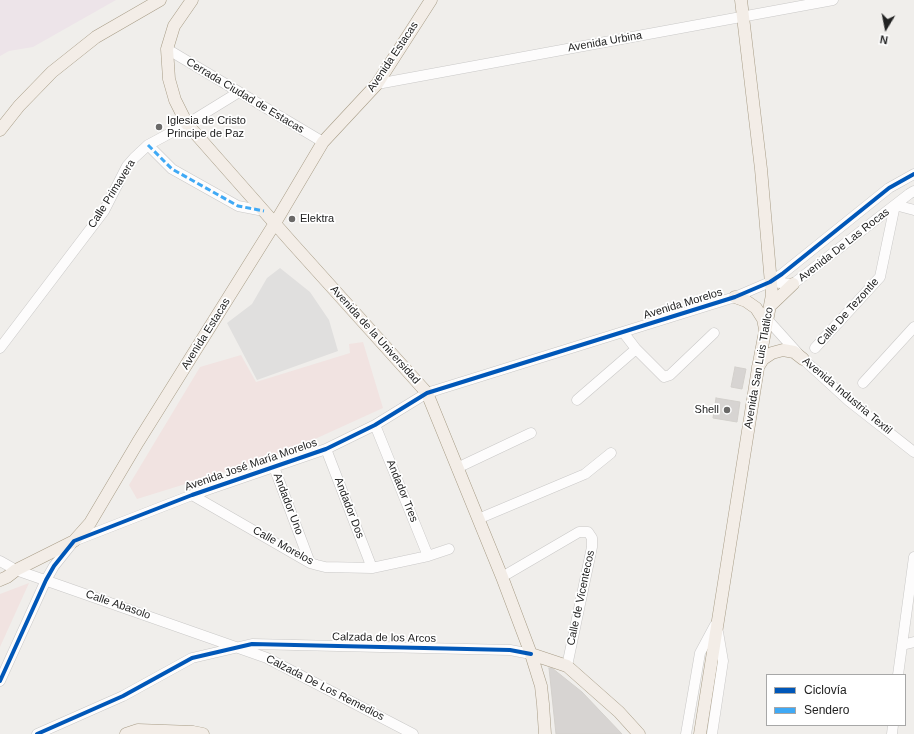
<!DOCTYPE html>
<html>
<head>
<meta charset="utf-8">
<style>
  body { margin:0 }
  #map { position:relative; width:914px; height:734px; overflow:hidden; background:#f0eeeb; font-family:Helvetica,sans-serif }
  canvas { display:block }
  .legend { position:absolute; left:766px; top:674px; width:140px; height:52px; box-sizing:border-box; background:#fff; border:1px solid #a7a7a7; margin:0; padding:5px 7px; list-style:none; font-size:12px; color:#222 }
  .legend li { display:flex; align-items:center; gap:8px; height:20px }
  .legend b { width:20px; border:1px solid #a7a7a7 }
  .north { position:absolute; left:866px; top:8px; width:40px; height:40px; -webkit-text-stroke:3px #fff; paint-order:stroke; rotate:190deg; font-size:11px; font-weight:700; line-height:16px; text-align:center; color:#222 }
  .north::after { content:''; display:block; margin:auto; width:14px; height:18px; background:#222; clip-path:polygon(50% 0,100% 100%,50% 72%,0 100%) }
</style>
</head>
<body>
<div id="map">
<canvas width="914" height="734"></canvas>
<ul class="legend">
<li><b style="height:5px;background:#0057b8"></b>Ciclovía</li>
<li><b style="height:5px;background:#3fa9f5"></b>Sendero</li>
</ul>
<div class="north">N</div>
</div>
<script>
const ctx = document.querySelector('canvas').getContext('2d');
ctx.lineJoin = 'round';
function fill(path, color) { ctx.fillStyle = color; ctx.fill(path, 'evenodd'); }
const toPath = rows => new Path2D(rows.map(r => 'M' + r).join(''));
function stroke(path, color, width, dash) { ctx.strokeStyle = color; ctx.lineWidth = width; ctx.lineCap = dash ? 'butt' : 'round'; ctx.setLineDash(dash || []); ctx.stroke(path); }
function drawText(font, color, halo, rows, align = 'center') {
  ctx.font = font + ' Helvetica,sans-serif'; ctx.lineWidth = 3.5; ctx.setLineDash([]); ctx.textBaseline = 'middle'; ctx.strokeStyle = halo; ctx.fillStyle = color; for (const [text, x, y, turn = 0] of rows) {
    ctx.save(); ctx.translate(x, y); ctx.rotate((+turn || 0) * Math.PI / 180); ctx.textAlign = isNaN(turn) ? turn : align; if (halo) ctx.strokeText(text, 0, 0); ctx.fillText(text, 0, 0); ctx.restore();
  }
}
const commercial = toPath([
  [363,342,383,408,282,454,137,499,129,485,200,367,241,355,256,382,350,353,349,344],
  [29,583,0,647,0,594]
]);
const industrial = toPath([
  [0,0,116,0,33,47,9,51,0,56]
]);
const parking = toPath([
  [280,268,310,292,329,320,338,351,257,380,227,323,252,304,267,278]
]);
const building = toPath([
  [735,367,746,369,742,389,731,387,735,367],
  [716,398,740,402,737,422,713,418,716,398],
  [549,668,552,668,582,692,622,734,556,734,549,668]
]);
const minor = toPath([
  [167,49,323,142],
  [377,84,833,0],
  [148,145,172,169,238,206,264,211],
  [770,282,793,284,909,194,914,191],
  [767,319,803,359,849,401,914,452],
  [623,332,636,349,664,377,670,375,714,333],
  [0,348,104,211,127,166,134,158,148,145,187,124,239,92],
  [815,348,880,277,895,205,914,210],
  [863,383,914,327],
  [577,400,636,349],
  [375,425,428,556],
  [326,449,372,568],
  [274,467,310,563],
  [457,468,531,433],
  [192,495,310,563,317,565,325,567,372,568,428,556,449,549],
  [478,519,585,474,611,453],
  [0,561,16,570,267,658,413,734],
  [502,577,579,532,588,532,592,538,592,547,567,666],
  [902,645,914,642],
  [898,675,914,557],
  [0,681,46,580,54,566,74,541,192,495,326,449,375,425,427,393,735,297,770,282,782,274,889,188,914,174],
  [37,734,123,696,192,658,252,644,510,650,531,654],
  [686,734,700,653,715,625],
  [712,734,723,661,718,632],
  [892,734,893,725]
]);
const major = toPath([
  [192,0,174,26,167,49,169,79,175,100,187,124,292,243,427,393,502,577,531,654,541,686,543,704,545,734],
  [0,130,19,106,52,72,96,37,160,0],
  [735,297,746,301,756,308,763,319,765,329],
  [771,305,793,284],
  [758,367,763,359,772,353,783,350,794,352,803,359],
  [0,580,7,577,16,570,74,541,90,523,138,442,275,223,323,142,377,84,431,0],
  [531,654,567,666,619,712,639,734],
  [126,734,138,730,193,732,203,734],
  [700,734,758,368,772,295,761,169,741,0]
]);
const quiet = toPath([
  [148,145,172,169,238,206,264,211]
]);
const cycleway = toPath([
  [0,681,46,580,54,566,74,541,192,495,326,449,375,425,427,393,735,297,770,282,782,274,889,188,914,174],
  [37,734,123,696,192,658,252,644,510,650,531,654]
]);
const markers = [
  [159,127,4,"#6a6968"],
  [292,219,4,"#6a6968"],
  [727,410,4,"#6a6968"]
];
const streetNames = [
  ["Avenida Urbina",605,42,-10],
  ["Avenida Estacas",393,57,-56],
  ["Cerrada Ciudad de Estacas",245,96,31],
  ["Calle Primavera",112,194,-58],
  ["Avenida De Las Rocas",844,245,-38],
  ["Avenida Morelos",683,304,-17],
  ["Calle De Tezontle",848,312,-48],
  ["Avenida Estacas",206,334,-58],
  ["Avenida de la Universidad",375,335,48],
  ["Avenida San Luis Tlatilco",759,368,-80],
  ["Avenida Industria Textil",847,396,40],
  ["Avenida José María Morelos",251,465,-19],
  ["Andador Tres",402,491,68],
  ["Andador Uno",288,504,69],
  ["Andador Dos",349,508,69],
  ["Calle Morelos",283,546,29],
  ["Calle de Vicentecos",581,598,-78],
  ["Calle Abasolo",118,605,19],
  ["Calzada de los Arcos",384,638,1],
  ["Calzada De Los Remedios",325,688,27]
];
const poiNames = [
  ["Iglesia de Cristo",167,121],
  ["Principe de Paz",167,134],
  ["Elektra",300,219],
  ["Shell",719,410,"right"]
];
fill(commercial, '#f1e3e1');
fill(industrial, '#ede4e9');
fill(parking, '#e0dfde');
fill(building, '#d7d4d2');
stroke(building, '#d3d0cc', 1);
stroke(minor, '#c9c8c7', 11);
stroke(major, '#a79c86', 13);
stroke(minor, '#fdfcfc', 10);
stroke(major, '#f3ede7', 12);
stroke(quiet, '#3fa9f5', 3, [6, 3]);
stroke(cycleway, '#0057b8', 4);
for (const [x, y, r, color] of markers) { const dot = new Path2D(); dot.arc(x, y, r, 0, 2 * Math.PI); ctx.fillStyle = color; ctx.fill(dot); stroke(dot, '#fff', 1.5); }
drawText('11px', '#222', '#fff', streetNames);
drawText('11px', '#222', '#fff', poiNames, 'left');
</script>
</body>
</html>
